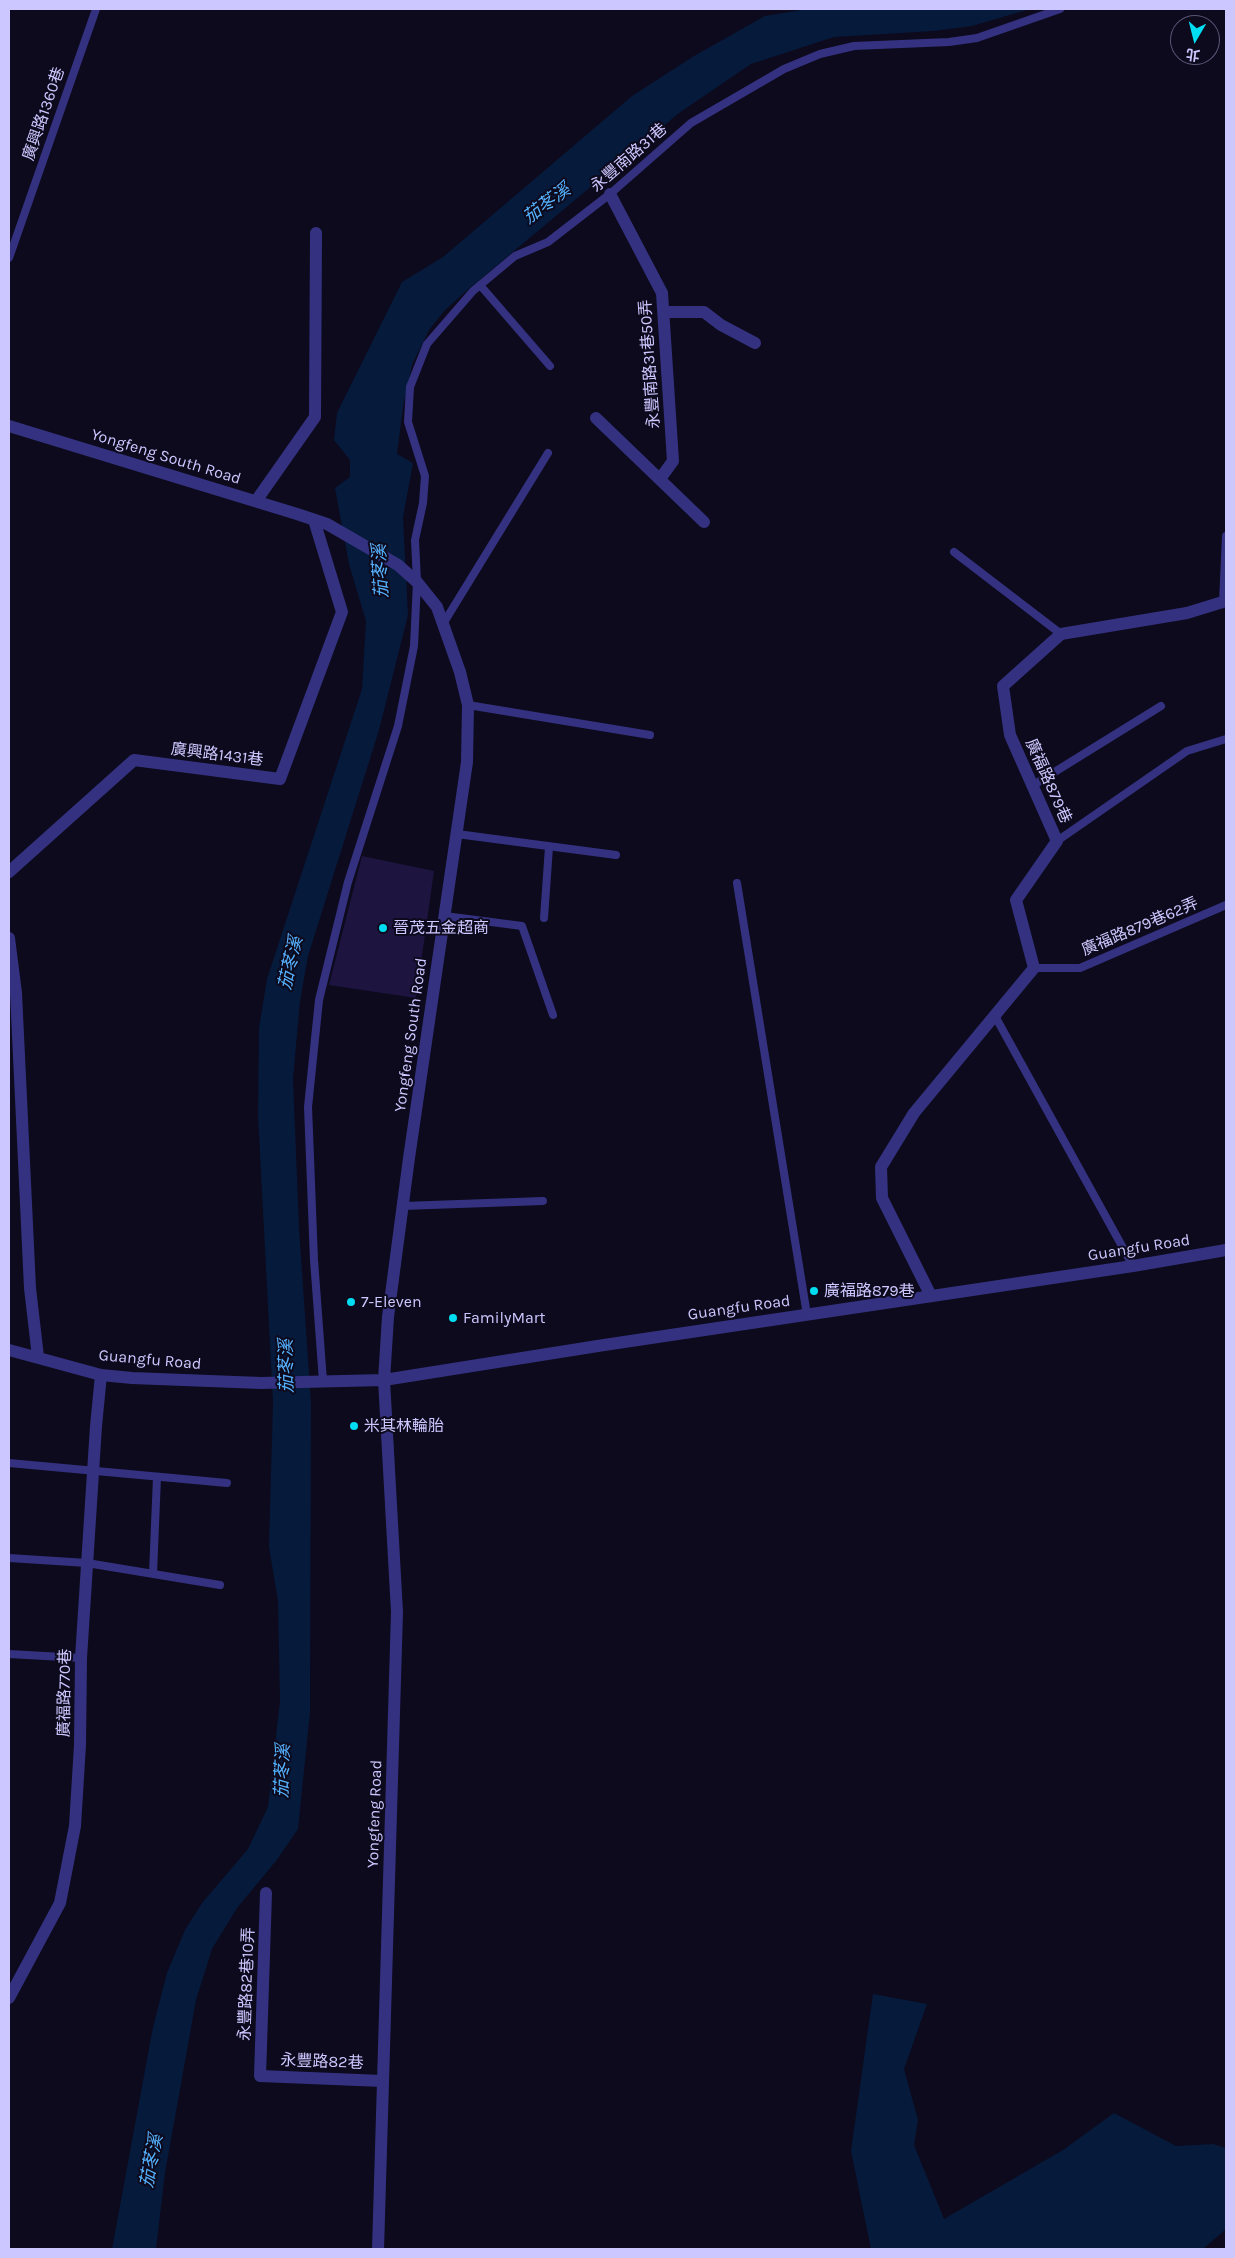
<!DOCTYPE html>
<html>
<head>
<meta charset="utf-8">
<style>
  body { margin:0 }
  #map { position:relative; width:1235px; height:2258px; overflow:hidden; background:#0d0a1d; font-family:Karla,"Noto Sans TC",sans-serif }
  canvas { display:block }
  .frame { position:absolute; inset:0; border:10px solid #cdc7ff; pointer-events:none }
  .north { position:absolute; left:1170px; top:15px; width:50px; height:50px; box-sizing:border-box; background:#0d0a1d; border:1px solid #5a5677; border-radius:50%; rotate:188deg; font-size:14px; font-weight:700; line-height:20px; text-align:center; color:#cdc7ff }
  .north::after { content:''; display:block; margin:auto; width:18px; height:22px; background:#00dcf2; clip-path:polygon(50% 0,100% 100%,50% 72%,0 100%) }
</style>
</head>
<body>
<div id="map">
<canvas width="1235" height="2258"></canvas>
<div class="frame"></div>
<div class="north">北</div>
</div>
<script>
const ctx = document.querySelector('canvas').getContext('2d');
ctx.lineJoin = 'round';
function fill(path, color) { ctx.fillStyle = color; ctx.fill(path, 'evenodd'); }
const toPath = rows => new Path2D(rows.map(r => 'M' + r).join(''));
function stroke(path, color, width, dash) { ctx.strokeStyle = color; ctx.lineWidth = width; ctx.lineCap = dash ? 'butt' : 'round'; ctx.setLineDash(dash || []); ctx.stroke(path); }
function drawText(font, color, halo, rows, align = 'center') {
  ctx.font = font + ' Karla,"Noto Sans TC",sans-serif'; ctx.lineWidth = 4; ctx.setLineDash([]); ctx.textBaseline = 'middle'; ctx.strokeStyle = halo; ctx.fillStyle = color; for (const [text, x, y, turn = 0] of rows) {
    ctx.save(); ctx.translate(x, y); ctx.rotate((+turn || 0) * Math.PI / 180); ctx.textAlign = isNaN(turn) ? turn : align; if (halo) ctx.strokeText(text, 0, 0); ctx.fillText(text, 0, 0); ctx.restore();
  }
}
const water = toPath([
  [808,9,1030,9,972,26,934,31,834,37,751,64,679,113,471,287,445,310,429,330,412,365,403,407,397,454,413,463,403,517,408,615,379,730,308,956,300,1001,293,1079,299,1228,311,1403,310,1712,298,1829,276,1861,237,1908,212,1949,196,2000,165,2173,156,2249,112,2249,153,2027,167,1973,185,1930,202,1903,248,1849,268,1807,280,1701,278,1601,269,1547,273,1402,258,1115,259,1028,267,979,362,689,366,621,349,564,335,488,350,477,350,460,334,440,337,413,402,282,443,257,632,96,694,56,765,16],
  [873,1994,927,2004,904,2069,918,2120,914,2145,944,2219,1063,2150,1114,2113,1176,2146,1213,2144,1226,2148,1226,2229,1203,2249,871,2249,851,2151]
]);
const building = toPath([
  [362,856,434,871,416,998,329,985]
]);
const service = toPath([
  [9,258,96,9],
  [480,285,550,366],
  [954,552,1061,634],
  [1223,602,1226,536],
  [443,624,548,453],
  [468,705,650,735],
  [1032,786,1161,706],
  [457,834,616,855],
  [1057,841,1187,751,1226,739],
  [737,883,807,1315],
  [445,916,522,926,553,1015],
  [544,918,549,847],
  [1034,968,1080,968,1226,905],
  [995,1016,1133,1266],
  [403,1206,543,1201],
  [323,1381,314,1260,308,1107,319,1000,348,882,398,726,414,646,417,582,415,540,423,503,425,476,408,422,410,387,427,344,473,291,515,256,548,242,610,194,691,123,784,69,820,54,854,46,949,42,977,38,1060,9],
  [9,1463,227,1483],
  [9,1558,87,1563,220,1585],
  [153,1574,157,1477],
  [9,1654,81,1658]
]);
const minor = toPath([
  [610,194,662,293,673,461,660,479],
  [665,312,704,312,721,325,755,343],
  [596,418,704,522],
  [256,501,315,417,316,233],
  [9,872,134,760,280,779,342,612,314,520],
  [931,1296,882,1198,881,1167,914,1113,1034,968,1016,900,1057,841,1010,735,1003,686,1061,634,1187,613,1226,601],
  [266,1893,260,2076,383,2081],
  [9,1998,60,1903,75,1826,80,1745,81,1658,96,1426,101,1375]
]);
const tertiary = toPath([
  [9,426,297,514,327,524,398,565,417,582,437,607,460,672,468,705,467,762,409,1158,388,1317,384,1380,397,1612,378,2249],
  [9,938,16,993,30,1288,38,1357],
  [9,1350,101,1375,132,1378,261,1383,384,1380,604,1345,1133,1266,1226,1250]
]);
const markers = [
  [383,928,5,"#00dcf2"],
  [814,1291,5,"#00dcf2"],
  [351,1302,5,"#00dcf2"],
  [453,1318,5,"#00dcf2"],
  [354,1426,5,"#00dcf2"]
];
const streetNames = [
  ["廣興路1360巷",44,114,-71],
  ["永豐南路31巷",629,158,-41],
  ["永豐南路31巷50弄",650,364,-94],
  ["Yongfeng South Road",166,457,17],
  ["廣興路1431巷",217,755,7],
  ["廣福路879巷",1048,781,66],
  ["廣福路879巷62弄",1140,927,-23],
  ["Yongfeng South Road",411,1035,-82],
  ["Guangfu Road",1139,1248,-9],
  ["Guangfu Road",739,1308,-8],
  ["Guangfu Road",150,1360,5],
  ["廣福路770巷",65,1693,-89],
  ["Yongfeng Road",375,1814,-88],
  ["永豐路82巷10弄",247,1984,-88],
  ["永豐路82巷",322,2062,2]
];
const poiNames = [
  ["晉茂五金超商",393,928],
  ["廣福路879巷",824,1291],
  ["7-Eleven",361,1302],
  ["FamilyMart",463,1318],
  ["米其林輪胎",364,1426]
];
const waterNames = [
  ["茄苳溪",547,204,-37],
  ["茄苳溪",381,571,-93],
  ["茄苳溪",291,963,-77],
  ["茄苳溪",287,1366,-91],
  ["茄苳溪",283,1771,-88],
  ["茄苳溪",152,2161,-79]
];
fill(water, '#061a3b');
fill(building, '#1d1540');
stroke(service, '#343280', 8);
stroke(minor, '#343280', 12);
stroke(tertiary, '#343280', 12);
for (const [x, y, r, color] of markers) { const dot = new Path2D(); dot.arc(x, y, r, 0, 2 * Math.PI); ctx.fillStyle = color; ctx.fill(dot); stroke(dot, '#0d0a1d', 2); }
drawText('16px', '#cdc7ff', '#0d0a1d', streetNames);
drawText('16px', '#cdc7ff', '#0d0a1d', poiNames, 'left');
drawText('italic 18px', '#55b2ff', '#0d0a1d', waterNames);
</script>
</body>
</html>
